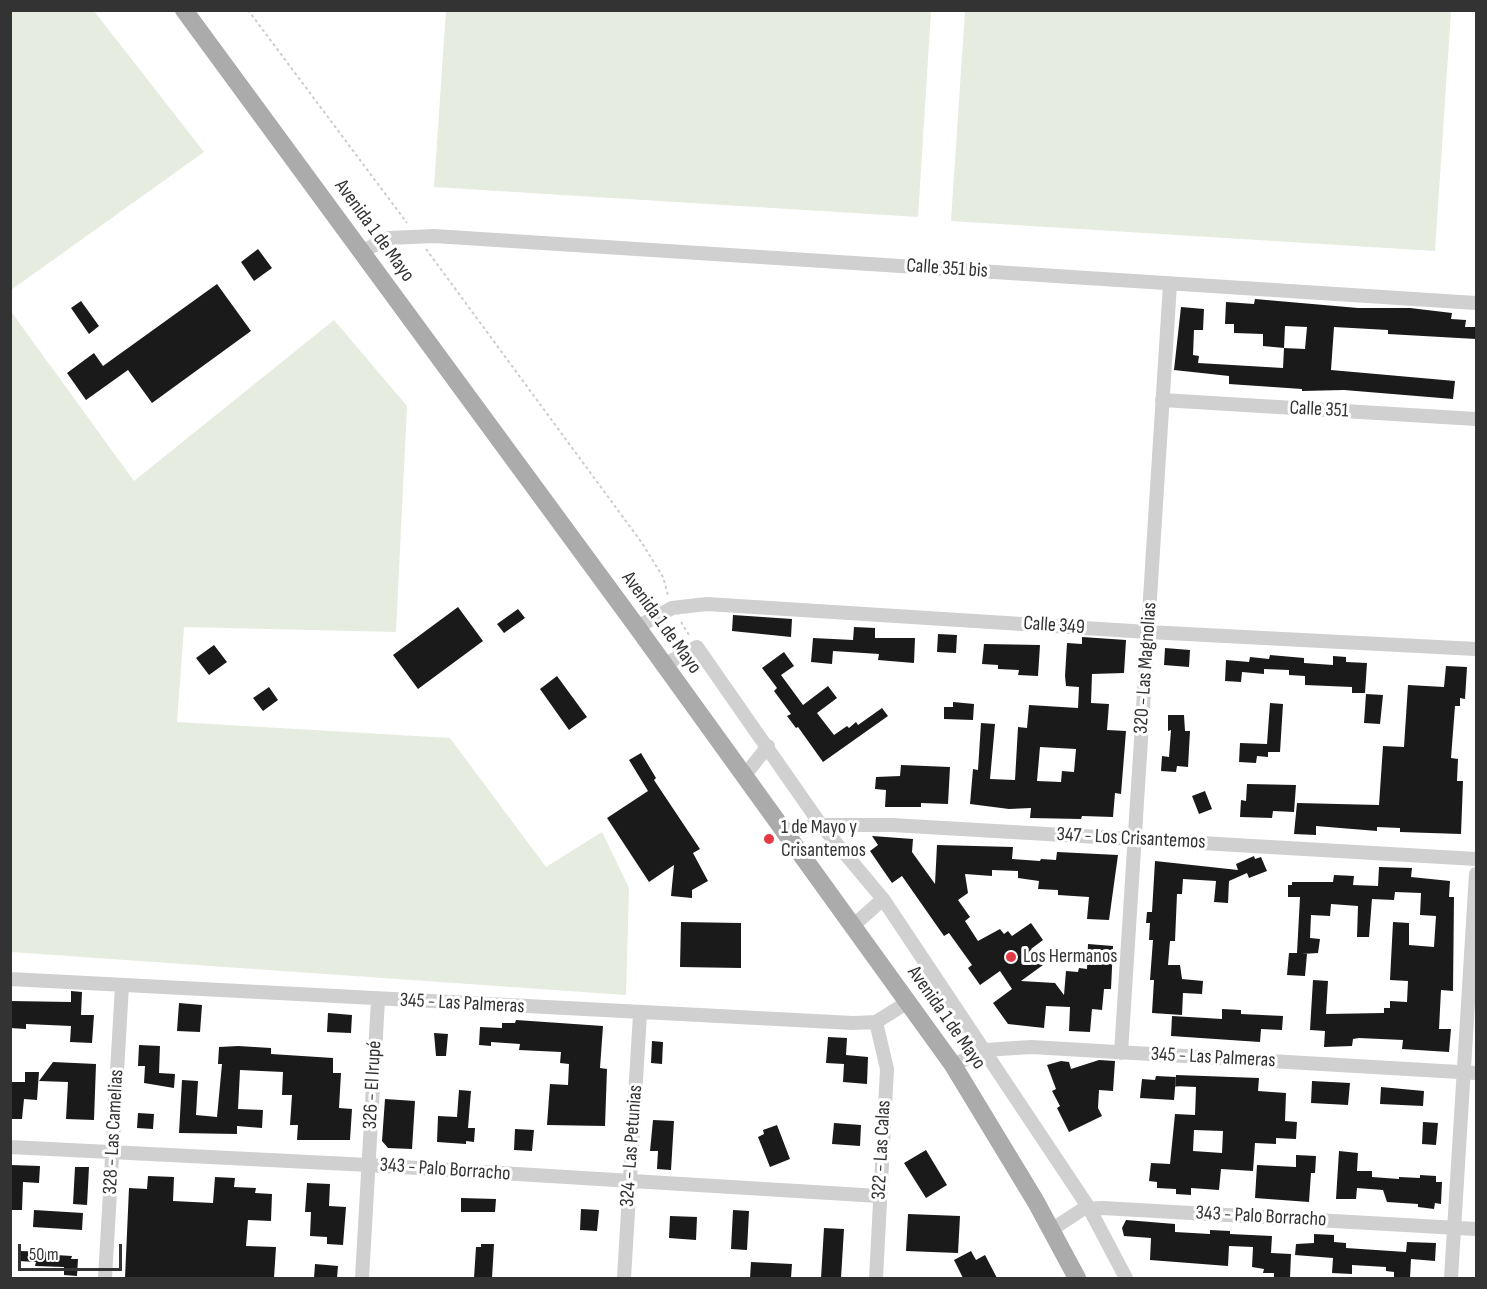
<!DOCTYPE html>
<html>
<head>
<meta charset="utf-8">
<style>
  body { margin:0 }
  #map { position:relative; width:1487px; height:1289px; overflow:hidden; background:#fff; font-family:"Sofia Sans Condensed",sans-serif }
  canvas { display:block }
  .frame { position:absolute; inset:0; border:12px solid #333; pointer-events:none }
  .scale { position:absolute; left:18px; top:1244px; width:104px; height:27px; box-sizing:border-box; border:3px solid #333; border-top:0; padding-left:8px; font-size:18px; line-height:21px; white-space:nowrap; color:#333; -webkit-text-stroke:4px #fff; paint-order:stroke }
</style>
</head>
<body>
<div id="map">
<canvas width="1487" height="1289"></canvas>
<div class="frame"></div>
<div class="scale">50 m</div>
</div>
<script>
const ctx = document.querySelector('canvas').getContext('2d');
ctx.lineJoin = 'round';
function fill(path, color) { ctx.fillStyle = color; ctx.fill(path, 'evenodd'); }
const toPath = rows => new Path2D(rows.map(r => 'M' + r).join(''));
function stroke(path, color, width, dash) { ctx.strokeStyle = color; ctx.lineWidth = width; ctx.lineCap = dash ? 'butt' : 'round'; ctx.setLineDash(dash || []); ctx.stroke(path); }
function drawText(font, color, halo, rows, align = 'center') {
  ctx.font = font + ' "Sofia Sans Condensed",sans-serif'; ctx.lineWidth = 6; ctx.setLineDash([]); ctx.textBaseline = 'middle'; ctx.strokeStyle = halo; ctx.fillStyle = color; for (const [text, x, y, turn = 0] of rows) {
    ctx.save(); ctx.translate(x, y); ctx.rotate((+turn || 0) * Math.PI / 180); ctx.textAlign = isNaN(turn) ? turn : align; if (halo) ctx.strokeText(text, 0, 0); ctx.fillText(text, 0, 0); ctx.restore();
  }
}
const green = toPath([
  [11,10,94,11,204,152,11,290],
  [446,10,931,11,918,217,434,187],
  [965,11,1451,11,1435,251,951,221],
  [10,310,134,481,334,320,407,406,396,632,184,627,177,722,450,738,546,867,602,832,629,888,626,995,11,952]
]);
const building = toPath([
  [258,249,272,268,254,281,241,262],
  [217,284,251,331,152,403,128,370,86,400,67,373,94,353,103,366],
  [1255,299,1358,308,1410,308,1452,313,1451,319,1466,320,1465,327,1476,327,1476,339,1388,334,1388,330,1334,327,1331,370,1455,381,1453,399,1344,390,1302,391,1302,389,1229,384,1229,376,1174,370,1181,307,1204,309,1203,330,1194,330,1193,355,1199,356,1198,363,1283,368,1284,348,1263,346,1263,334,1234,333,1234,324,1225,324,1226,302,1254,304],
  [1285,326,1307,327,1305,349,1284,348],
  [81,301,99,326,89,334,71,308],
  [458,607,483,641,418,689,393,655],
  [518,609,525,618,504,633,497,624],
  [733,615,792,619,791,637,732,631],
  [854,627,875,628,875,638,915,638,914,663,878,660,879,654,833,651,832,664,811,662,813,638,853,640],
  [938,634,957,635,956,653,937,652],
  [1082,637,1126,640,1124,673,1092,674,1091,703,1109,704,1107,730,1126,731,1121,794,1115,793,1113,817,1082,816,1081,819,1030,818,1031,808,1009,809,970,804,973,769,978,770,981,723,995,724,990,779,1015,780,1018,727,1027,728,1029,705,1078,708,1079,687,1066,686,1065,676,1067,643,1082,644],
  [1040,747,1076,749,1074,772,1062,771,1061,782,1037,781],
  [984,644,1040,645,1038,676,1018,675,1019,670,998,669,998,665,982,664],
  [214,645,227,662,209,675,196,658],
  [1165,648,1190,650,1189,667,1164,665],
  [784,652,794,666,781,675,803,705,828,686,837,698,817,713,834,735,847,726,849,728,856,722,858,725,882,708,888,716,823,762,798,727,796,728,787,716,791,714,774,691,777,688,762,668],
  [1270,655,1304,658,1304,663,1333,665,1333,656,1346,657,1346,662,1367,663,1365,693,1352,693,1352,687,1305,685,1305,676,1289,675,1289,670,1264,669,1264,674,1242,672,1241,682,1225,681,1226,660,1249,662,1250,657,1269,659],
  [1446,666,1467,667,1465,699,1460,698,1460,706,1455,706,1451,758,1458,759,1457,781,1463,781,1461,834,1400,832,1400,828,1377,827,1377,831,1316,826,1316,835,1294,834,1297,803,1379,805,1383,746,1404,747,1408,685,1444,687],
  [557,676,587,717,569,730,540,689],
  [269,687,278,700,263,711,253,698],
  [1366,694,1383,695,1380,724,1364,723],
  [953,702,974,704,973,720,944,719,944,707,953,707],
  [1270,703,1283,704,1280,752,1268,752,1268,757,1257,756,1256,763,1239,762,1240,743,1267,744],
  [1168,715,1184,715,1185,731,1190,731,1188,767,1177,766,1176,772,1161,771,1162,756,1169,757,1171,730,1168,731],
  [641,753,656,778,654,780,700,849,693,853,708,881,692,890,692,898,671,896,674,865,649,882,607,818,648,791,629,760],
  [901,765,950,767,948,804,921,803,921,807,885,807,886,790,875,789,876,777,900,776],
  [1247,784,1296,785,1294,812,1273,811,1272,818,1240,817,1241,800,1246,801],
  [1205,791,1212,809,1199,814,1192,796],
  [872,836,913,839,912,852,935,884,937,845,1013,847,1012,859,1040,861,1041,859,1056,860,1057,852,1118,855,1109,920,1087,919,1089,897,1058,895,1058,890,1038,889,1039,881,1018,878,1018,871,992,870,992,876,965,874,968,893,958,900,970,917,965,921,978,941,1000,929,1004,934,1008,931,1012,936,1031,923,1043,940,1031,949,1043,965,1021,981,1055,983,1064,995,1066,971,1078,972,1079,968,1087,969,1088,944,1113,946,1111,989,1104,989,1102,1010,1092,1009,1090,1032,1069,1031,1070,1007,1046,1006,1044,1028,1008,1024,993,1003,1012,989,1000,971,980,985,968,968,972,965,949,933,944,936,902,876,892,883,870,851,878,845],
  [1254,856,1255,859,1261,857,1267,871,1249,878,1247,873,1229,881,1228,903,1214,902,1216,881,1183,879,1182,894,1177,894,1175,941,1170,941,1168,965,1180,965,1182,979,1203,981,1202,994,1183,993,1182,1015,1152,1013,1154,980,1150,980,1153,940,1149,940,1150,923,1146,923,1147,912,1152,912,1155,861,1238,870,1236,864],
  [1379,867,1412,868,1411,877,1450,881,1449,897,1454,897,1453,991,1441,990,1439,1029,1451,1029,1449,1052,1402,1049,1403,1040,1359,1038,1353,1039,1352,1046,1324,1047,1325,1031,1310,1030,1313,980,1328,981,1326,1014,1384,1013,1384,1008,1390,1008,1390,1001,1407,1002,1408,981,1390,980,1393,922,1409,923,1409,945,1434,947,1436,916,1420,915,1421,893,1395,892,1394,900,1372,899,1369,937,1357,937,1358,906,1331,904,1330,916,1311,915,1310,938,1320,939,1318,953,1302,954,1307,954,1305,976,1287,975,1289,953,1297,953,1300,897,1288,897,1288,885,1292,885,1292,882,1333,882,1334,875,1354,876,1353,885,1378,886],
  [681,922,741,923,741,968,680,967],
  [71,991,82,992,81,1015,94,1015,92,1043,70,1042,71,1026,26,1024,26,1029,10,1028,10,1001,71,1002],
  [179,1003,202,1005,200,1032,177,1031],
  [1222,1009,1241,1010,1241,1014,1283,1016,1282,1030,1261,1029,1260,1042,1171,1036,1172,1016,1222,1019],
  [328,1013,352,1015,351,1033,327,1032],
  [516,1020,603,1026,600,1068,607,1069,605,1126,547,1125,550,1084,568,1085,569,1064,560,1063,561,1052,519,1050,520,1044,491,1042,491,1046,479,1045,480,1027,502,1028,502,1023,515,1023],
  [434,1033,448,1034,446,1056,436,1056],
  [828,1037,847,1038,846,1055,868,1057,867,1084,843,1082,844,1064,826,1063],
  [652,1041,663,1042,662,1064,651,1063],
  [139,1045,160,1046,159,1073,175,1074,174,1088,144,1083,145,1066,138,1066],
  [238,1046,271,1048,271,1054,333,1058,333,1073,341,1073,339,1108,352,1109,350,1140,297,1140,298,1125,290,1125,292,1095,282,1095,283,1072,240,1070,238,1109,263,1110,262,1128,237,1126,237,1134,179,1133,182,1080,198,1081,196,1115,217,1117,222,1064,218,1064,219,1047],
  [1099,1060,1115,1061,1113,1091,1099,1090,1098,1108,1102,1116,1069,1132,1057,1108,1060,1106,1052,1091,1056,1089,1047,1065,1061,1061,1069,1062,1071,1069],
  [53,1062,96,1064,94,1120,66,1119,68,1082,39,1081],
  [25,1072,39,1072,37,1100,24,1099,22,1119,10,1119,10,1082,25,1082],
  [1176,1075,1259,1078,1258,1091,1286,1093,1285,1121,1297,1122,1296,1139,1276,1138,1276,1144,1255,1143,1253,1171,1221,1169,1219,1190,1191,1188,1191,1195,1176,1194,1176,1189,1157,1188,1157,1182,1149,1181,1151,1163,1170,1164,1175,1114,1195,1115,1196,1087,1175,1086],
  [1194,1130,1223,1131,1222,1153,1193,1151],
  [1156,1076,1176,1077,1174,1100,1140,1098,1142,1079,1155,1080],
  [1312,1081,1350,1083,1348,1105,1311,1103],
  [1381,1087,1424,1091,1423,1106,1380,1104],
  [459,1090,471,1091,468,1128,475,1128,474,1142,466,1141,466,1144,437,1142,438,1116,457,1117],
  [385,1099,415,1101,412,1149,388,1148,382,1141],
  [138,1113,154,1114,153,1129,137,1128],
  [653,1120,674,1121,671,1170,657,1169,658,1151,650,1151],
  [1423,1122,1438,1123,1436,1145,1422,1144],
  [834,1123,861,1125,860,1146,832,1144],
  [777,1125,790,1159,770,1167,758,1137,764,1134,763,1130],
  [515,1129,534,1130,532,1151,514,1150],
  [926,1150,947,1185,926,1198,904,1163],
  [1339,1151,1358,1153,1357,1171,1372,1171,1372,1177,1399,1179,1399,1177,1420,1178,1420,1175,1436,1176,1436,1182,1442,1182,1441,1204,1435,1203,1434,1209,1418,1207,1418,1204,1387,1202,1383,1190,1357,1188,1356,1199,1336,1199],
  [1296,1155,1316,1156,1315,1173,1311,1173,1309,1202,1255,1198,1257,1165,1296,1167],
  [11,1165,40,1166,39,1183,23,1182,22,1210,10,1210],
  [75,1167,89,1167,87,1205,73,1204],
  [148,1176,174,1177,173,1201,213,1203,215,1177,235,1178,234,1187,256,1188,255,1193,272,1194,271,1221,248,1220,246,1246,276,1247,274,1278,125,1278,129,1188,147,1189],
  [307,1183,330,1184,329,1206,346,1207,343,1245,327,1244,327,1237,310,1236,311,1212,305,1212],
  [461,1198,496,1199,495,1212,461,1212],
  [581,1209,599,1210,597,1231,580,1230],
  [34,1210,83,1213,82,1230,33,1227],
  [733,1210,749,1211,747,1250,731,1249],
  [908,1214,960,1216,958,1253,906,1251],
  [670,1216,697,1217,696,1240,669,1238],
  [1126,1220,1175,1224,1175,1232,1210,1234,1210,1230,1230,1231,1230,1234,1272,1236,1271,1253,1291,1254,1290,1278,1274,1278,1274,1273,1263,1273,1264,1269,1252,1267,1253,1247,1229,1246,1228,1266,1150,1260,1151,1238,1124,1236,1122,1228],
  [824,1228,844,1229,841,1278,821,1278],
  [1314,1234,1334,1235,1334,1242,1346,1243,1346,1248,1406,1252,1407,1242,1436,1243,1435,1261,1411,1259,1410,1278,1394,1278,1394,1272,1386,1271,1386,1267,1352,1265,1352,1274,1332,1273,1333,1258,1295,1255,1296,1244,1314,1243],
  [481,1244,494,1244,492,1278,474,1278,476,1247,481,1247],
  [19,1251,55,1252,55,1255,72,1256,71,1259,78,1259,77,1276,64,1275,64,1267,35,1266,36,1262,18,1261],
  [971,1251,976,1260,985,1255,997,1278,963,1278,954,1260],
  [751,1262,792,1264,791,1278,750,1278],
  [315,1264,338,1266,337,1278,314,1278]
]);
const path = toPath([
  [248,10,407,223],
  [426,249,642,543,663,577,668,595],
  [681,622,689,635]
]);
const minor = toPath([
  [361,252,389,238,434,236,1476,303],
  [1162,400,1476,419],
  [637,627,672,608,707,604,1148,632,1476,649],
  [664,665,697,647,821,825,883,899,1089,1208,1126,1278],
  [745,775,768,746],
  [786,831,821,825,892,825,1476,859],
  [854,925,883,899],
  [10,979,853,1023,876,1022,908,1002],
  [1121,1053,1170,284],
  [953,1065,985,1050,1031,1047,1476,1073],
  [10,1147,369,1165,879,1196],
  [1051,1230,1083,1209,1102,1208,1476,1229],
  [105,1278,122,986],
  [362,1278,378,1000],
  [624,1278,640,1014],
  [876,1278,887,1069,876,1022],
  [1451,1278,1476,874]
]);
const major = toPath([
  [184,10,637,627,953,1065,1036,1202,1077,1278]
]);
const markers = [
  [769,839,6,"#e63946"],
  [1011,957,6,"#e63946"]
];
const streetNames = [
  ["Avenida 1 de Mayo",374,231,54],
  ["Calle 351 bis",947,269,4],
  ["Calle 351",1319,410,3],
  ["Avenida 1 de Mayo",661,623,54],
  ["Calle 349",1054,626,4],
  ["320 - Las Magnolias",1146,668,-86],
  ["347 - Los Crisantemos",1131,839,3],
  ["345 - Las Palmeras",462,1004,3],
  ["Avenida 1 de Mayo",946,1018,55],
  ["345 - Las Palmeras",1213,1058,3],
  ["326 - El Irupé",373,1085,-87],
  ["328 - Las Camelias",114,1132,-87],
  ["324 - Las Petunias",632,1146,-86],
  ["322 - Las Calas",882,1150,-87],
  ["343 - Palo Borracho",445,1170,4],
  ["343 - Palo Borracho",1261,1217,3]
];
const poiNames = [
  ["1 de Mayo y",781,828],
  ["Crisantemos",781,851],
  ["Los Hermanos",1023,957]
];
fill(green, '#e6ecdf');
fill(building, '#1a1a1a');
stroke(path, '#cdcdcd', 2, [3, 3]);
stroke(minor, '#d0d0d0', 14);
stroke(major, '#ababab', 18);
for (const [x, y, r, color] of markers) { const dot = new Path2D(); dot.arc(x, y, r, 0, 2 * Math.PI); ctx.fillStyle = color; ctx.fill(dot); stroke(dot, '#fff', 2); }
drawText('20px', '#333', '#fff', streetNames);
drawText('20px', '#333', '#fff', poiNames, 'left');
</script>
</body>
</html>
